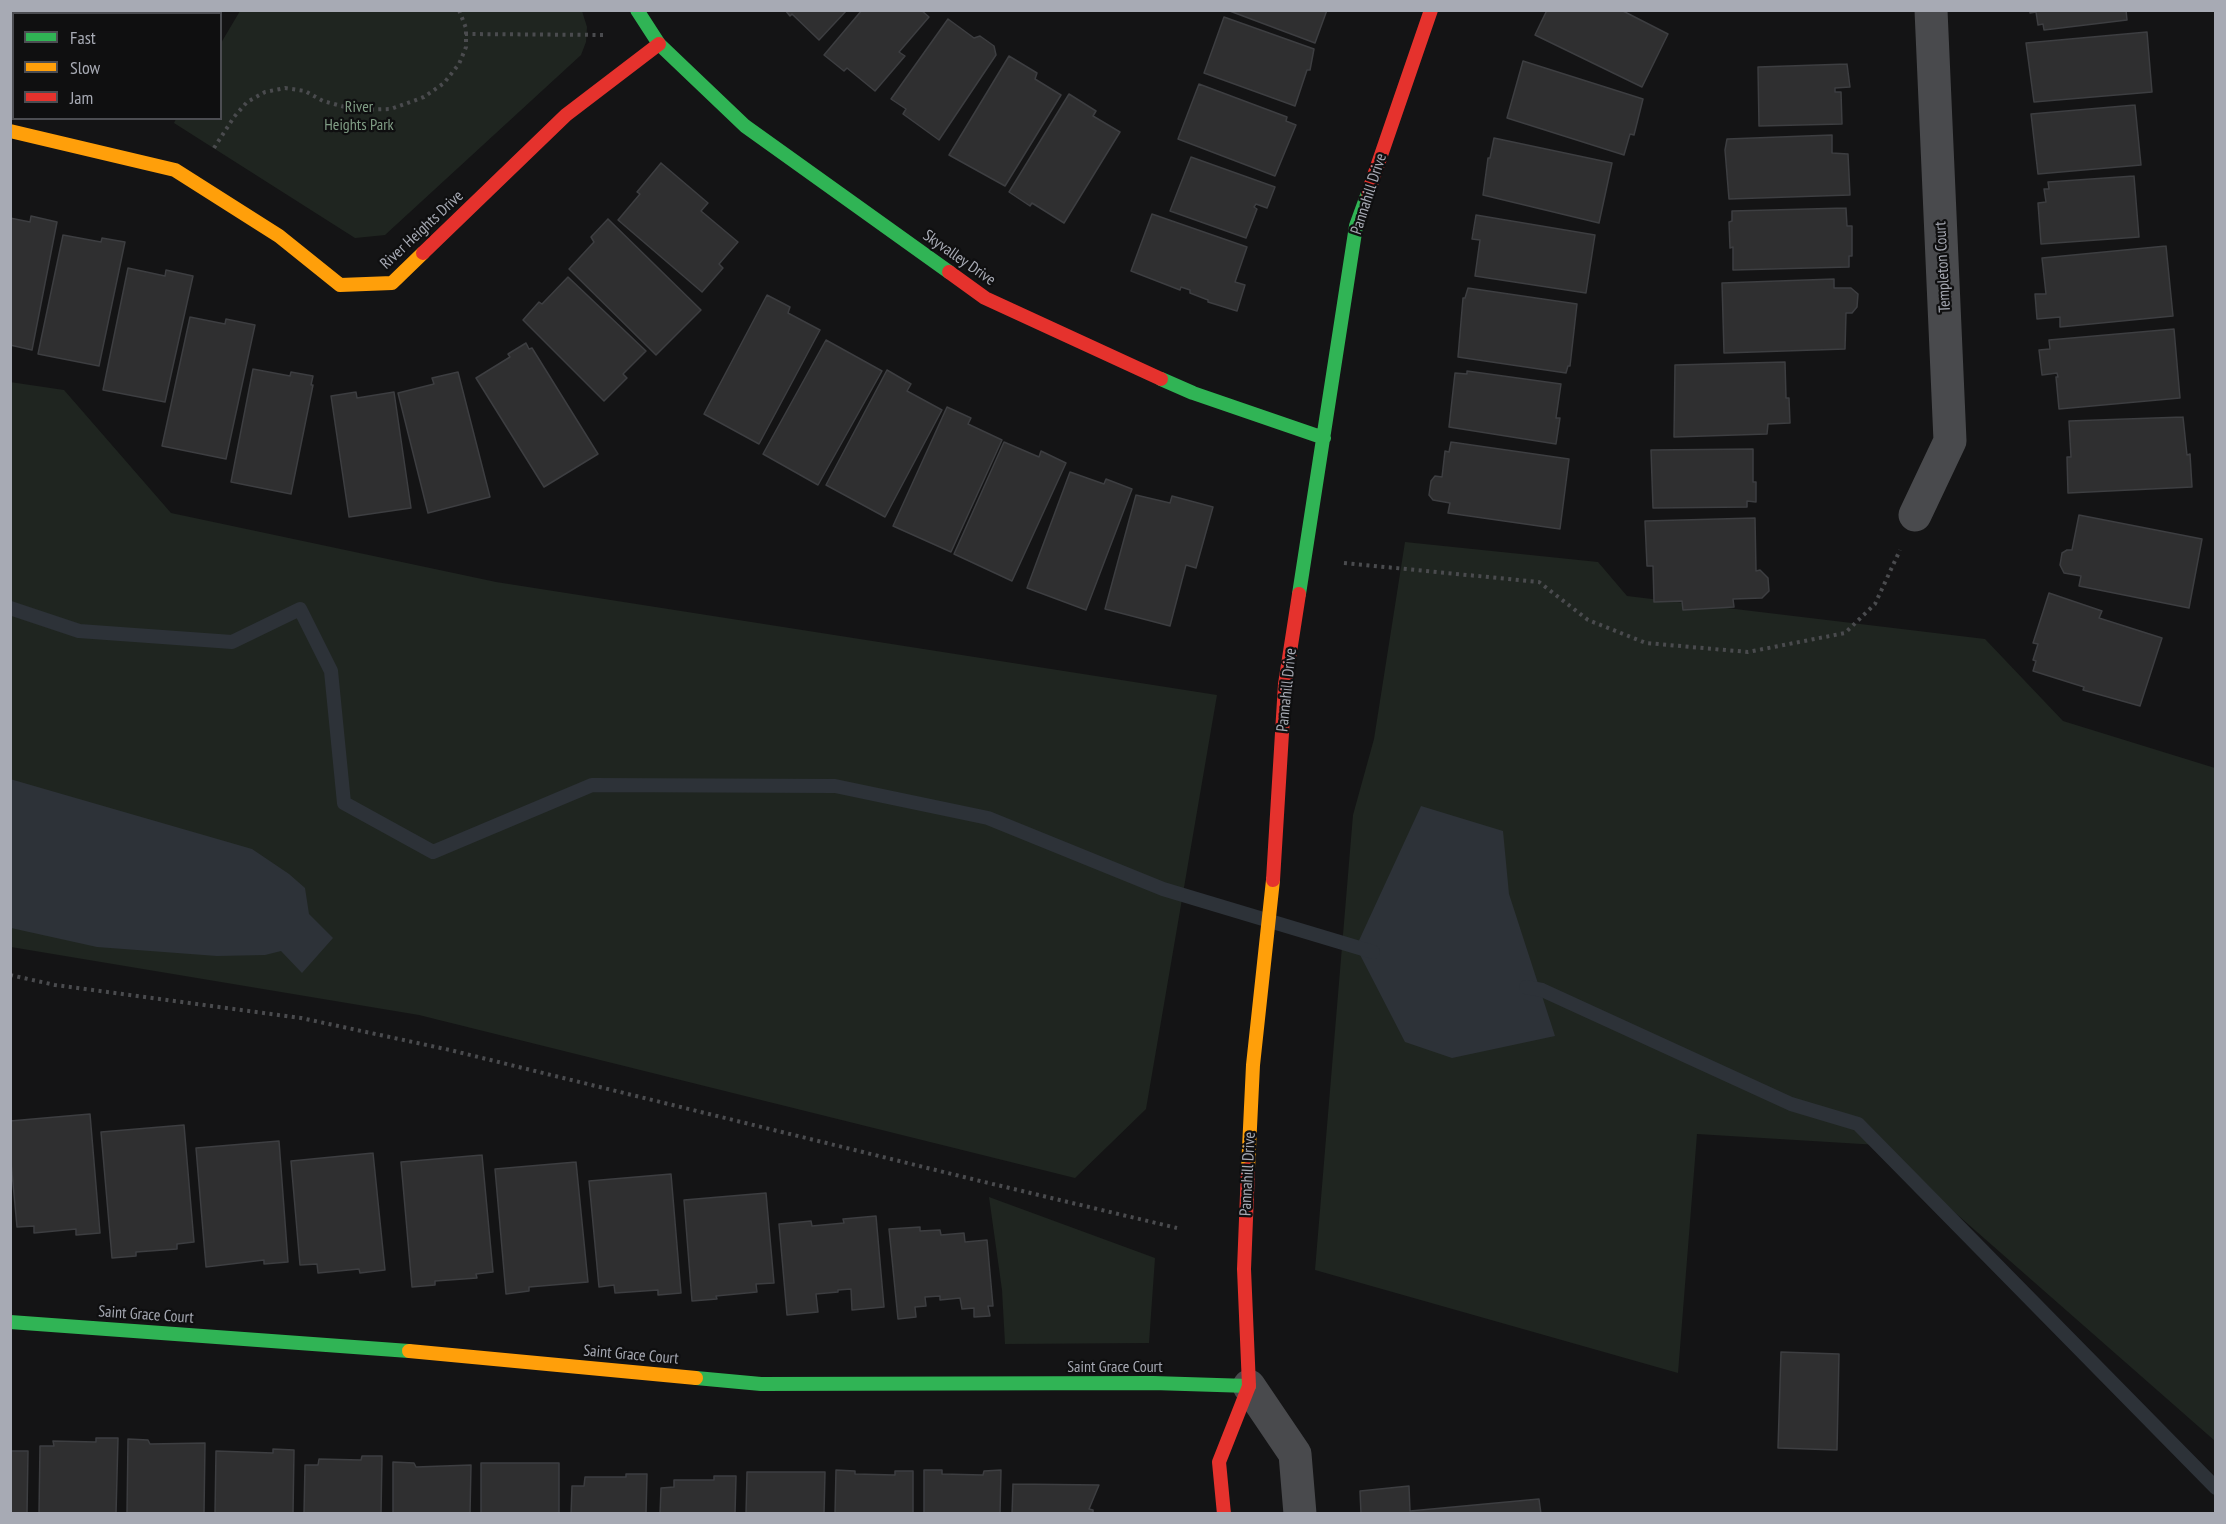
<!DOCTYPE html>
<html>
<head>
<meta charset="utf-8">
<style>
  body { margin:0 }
  #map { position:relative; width:2226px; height:1524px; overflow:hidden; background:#141415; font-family:"PT Sans Narrow",sans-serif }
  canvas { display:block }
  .frame { position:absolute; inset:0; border:12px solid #a7aab4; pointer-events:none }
  .legend { position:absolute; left:12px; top:12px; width:210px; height:108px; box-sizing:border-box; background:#0f0f10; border:2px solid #4c4d52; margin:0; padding:8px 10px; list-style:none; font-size:18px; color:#a7aab4 }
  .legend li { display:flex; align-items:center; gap:12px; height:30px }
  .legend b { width:30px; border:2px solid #4c4d52 }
</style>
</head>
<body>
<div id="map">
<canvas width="2226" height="1524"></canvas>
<div class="frame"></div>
<ul class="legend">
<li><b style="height:8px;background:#30b455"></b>Fast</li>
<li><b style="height:8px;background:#ff9f0a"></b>Slow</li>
<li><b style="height:8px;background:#e5322d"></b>Jam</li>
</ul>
</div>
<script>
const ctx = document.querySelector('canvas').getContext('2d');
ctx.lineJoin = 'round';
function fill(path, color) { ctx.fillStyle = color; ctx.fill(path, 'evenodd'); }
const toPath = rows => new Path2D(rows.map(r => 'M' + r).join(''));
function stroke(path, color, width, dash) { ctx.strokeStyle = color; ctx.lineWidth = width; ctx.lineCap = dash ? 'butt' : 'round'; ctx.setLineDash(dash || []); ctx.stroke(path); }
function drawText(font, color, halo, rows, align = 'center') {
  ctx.font = font + ' "PT Sans Narrow",sans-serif'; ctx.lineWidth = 4.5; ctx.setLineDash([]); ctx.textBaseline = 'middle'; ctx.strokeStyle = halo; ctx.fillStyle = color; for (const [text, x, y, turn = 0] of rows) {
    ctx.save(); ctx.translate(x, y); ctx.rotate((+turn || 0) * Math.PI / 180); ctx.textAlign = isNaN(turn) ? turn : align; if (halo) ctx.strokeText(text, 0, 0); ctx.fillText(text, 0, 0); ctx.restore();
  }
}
const green = toPath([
  [582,11,587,27,586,42,581,55,385,235,355,238,174,123,176,119,220,118,221,43,240,11],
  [10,382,64,390,171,513,496,582,1217,695,1146,1109,1075,1178,419,1015,11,947],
  [1405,542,1598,562,1627,596,1985,639,2063,721,2215,768,2215,1441,1878,1145,1697,1134,1678,1373,1315,1270,1353,815,1374,739],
  [989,1197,1155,1258,1149,1343,1005,1344,1002,1290]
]);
const water = toPath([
  [10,779,252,849,289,874,305,888,309,914,333,938,302,973,281,951,265,955,217,956,97,947,11,928],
  [1421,806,1503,831,1509,894,1555,1036,1452,1058,1405,1042,1356,947]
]);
const stream = toPath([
  [10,608,79,631,232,642,300,609,331,671,344,803,433,852,592,785,835,786,988,818,1163,889,1373,952],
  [1526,987,1542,990,1791,1104,1858,1124,2216,1488]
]);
const building = toPath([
  [10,10,36,10,35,14,14,14,14,33,10,33,10,10],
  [47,10,115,10,114,14,46,14,47,10],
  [131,10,202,10,201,14,130,14,131,10],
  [785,10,847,10,819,40,792,14,790,16,785,10],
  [862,10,921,10,929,17,899,52,905,56,875,91,847,68,844,71,824,55,862,10],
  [1227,10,1327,10,1315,43,1227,10],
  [1547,10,1621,10,1668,34,1642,87,1535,35,1547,10],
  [2030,10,2126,10,2127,20,2044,30,2043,24,2038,25,2036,12,2030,13,2030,10],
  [1224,17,1314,49,1310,70,1307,70,1295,106,1204,73,1224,17],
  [948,19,974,38,980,36,994,46,996,55,939,140,903,114,906,109,891,99,948,19],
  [2147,32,2152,92,2034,102,2026,43,2147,32],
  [1009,56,1037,73,1035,79,1061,95,1005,186,949,155,1009,56],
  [1523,61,1643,99,1634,135,1630,134,1624,155,1507,118,1523,61],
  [1847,64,1850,87,1835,88,1835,92,1841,92,1842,124,1759,126,1758,67,1847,64],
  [1199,84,1287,117,1286,121,1296,125,1275,176,1178,139,1199,84],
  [1069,94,1096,111,1093,116,1120,132,1064,223,1032,203,1030,206,1009,192,1069,94],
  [2135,105,2141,165,2038,174,2031,114,2135,105],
  [1832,135,1832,153,1848,154,1850,195,1729,199,1725,150,1727,139,1832,135],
  [1494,138,1612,163,1599,223,1483,195,1488,158,1490,158,1494,138],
  [1191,157,1275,187,1267,208,1256,204,1254,207,1257,209,1246,238,1170,211,1191,157],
  [661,163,708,203,701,211,738,242,719,264,723,268,702,292,618,220,640,194,637,192,661,163],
  [2134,176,2139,237,2041,244,2038,203,2046,202,2044,189,2049,189,2048,182,2134,176],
  [1846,208,1847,226,1852,226,1852,256,1849,256,1849,267,1733,270,1733,247,1730,248,1729,222,1732,221,1732,211,1846,208],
  [1152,214,1247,247,1235,282,1245,285,1237,311,1208,302,1208,300,1190,293,1190,290,1181,287,1180,290,1131,271,1152,214],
  [1476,215,1595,235,1586,293,1475,276,1480,240,1472,239,1476,215],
  [31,216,57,222,32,350,10,345,10,218,30,222,31,216],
  [608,219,701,310,656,355,569,269,594,242,591,237,608,219],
  [63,235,101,242,102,238,125,242,99,366,38,354,63,235],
  [2166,246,2173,316,2060,327,2060,317,2037,319,2035,294,2046,294,2042,258,2166,246],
  [128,268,165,276,166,270,193,276,165,402,103,390,128,268],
  [568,277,646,351,623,374,627,378,604,401,523,320,539,302,542,304,568,277],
  [1834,279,1834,288,1851,288,1858,294,1857,307,1852,313,1846,313,1845,349,1724,353,1722,283,1834,279],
  [1468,288,1577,304,1570,366,1568,366,1566,373,1458,357,1463,298,1465,298,1468,288],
  [767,295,790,307,788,313,820,330,759,444,704,414,767,295],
  [190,317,225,324,226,319,255,325,226,459,162,446,190,317],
  [2174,329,2180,398,2059,409,2056,377,2058,377,2057,373,2042,375,2039,350,2050,349,2049,340,2174,329],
  [826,340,882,371,818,485,763,454,826,340],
  [526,343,529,349,532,348,598,454,544,487,476,378,510,357,508,354,526,343],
  [1785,362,1786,398,1789,398,1790,423,1768,424,1767,434,1674,437,1675,365,1785,362],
  [253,369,290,376,291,372,313,376,311,385,313,385,291,494,231,482,253,369],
  [887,370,911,384,907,391,942,410,885,517,826,485,887,370],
  [1467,371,1561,384,1556,418,1560,418,1556,444,1449,427,1455,373,1467,374,1467,371],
  [458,372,490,497,428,513,398,393,434,384,432,378,458,372],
  [356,392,357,398,394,392,411,508,349,517,331,396,356,392],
  [947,407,971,418,968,424,1002,440,951,552,893,526,947,407],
  [2183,417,2187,455,2190,454,2192,487,2068,493,2067,457,2071,457,2069,421,2183,417],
  [1004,442,1039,457,1041,451,1066,463,1012,581,954,554,1004,442],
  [1451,442,1569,459,1560,529,1448,513,1450,503,1433,500,1429,495,1431,481,1435,476,1442,477,1445,451,1449,452,1451,442],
  [1753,449,1753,482,1756,482,1756,502,1747,501,1747,507,1653,508,1651,450,1753,449],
  [1070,472,1104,484,1106,479,1132,489,1086,610,1027,588,1070,472],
  [1136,495,1170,503,1172,496,1213,507,1196,568,1186,565,1170,626,1105,609,1136,495],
  [2079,515,2202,539,2189,608,2079,586,2081,576,2064,573,2060,565,2062,553,2067,550,2072,550,2079,515],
  [1755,518,1756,571,1760,570,1768,578,1769,591,1762,598,1733,599,1734,607,1683,610,1682,601,1654,602,1653,566,1647,566,1645,521,1755,518],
  [2049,593,2102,611,2099,618,2162,638,2140,706,2083,690,2084,687,2033,671,2036,661,2033,660,2038,644,2033,643,2049,593],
  [90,1114,100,1233,76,1235,76,1229,34,1233,34,1226,17,1227,10,1151,10,1121,90,1114],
  [184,1125,194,1242,177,1244,177,1249,136,1252,136,1256,112,1258,101,1132,184,1125],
  [279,1141,288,1262,264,1264,264,1260,206,1267,196,1148,279,1141],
  [373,1153,385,1270,360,1273,359,1269,318,1273,317,1264,300,1265,291,1161,373,1153],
  [482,1155,493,1272,476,1274,477,1278,435,1281,435,1285,412,1287,401,1162,482,1155],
  [576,1162,588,1282,529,1287,529,1291,506,1294,495,1169,576,1162],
  [671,1174,681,1293,658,1295,658,1290,615,1293,614,1285,599,1287,589,1181,671,1174],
  [766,1193,774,1283,756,1284,757,1292,716,1296,717,1299,692,1301,684,1200,766,1193],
  [876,1216,884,1307,852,1310,851,1289,838,1290,838,1292,816,1294,818,1312,787,1315,779,1224,811,1221,812,1226,844,1223,843,1219,876,1216],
  [920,1227,920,1231,940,1230,941,1235,964,1233,965,1242,987,1240,993,1306,988,1306,990,1316,974,1317,974,1308,962,1309,960,1298,940,1300,940,1296,925,1297,926,1306,915,1307,916,1317,898,1319,889,1229,920,1227],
  [1781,1352,1839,1354,1837,1450,1778,1448,1781,1352],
  [96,1438,118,1438,116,1514,39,1514,40,1446,54,1446,53,1441,96,1442,96,1438],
  [128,1439,148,1440,150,1444,205,1443,204,1514,127,1514,128,1439],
  [273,1449,294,1450,293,1514,215,1514,216,1451,273,1453,273,1449],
  [10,1451,28,1451,27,1514,10,1514,10,1451],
  [362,1456,382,1456,381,1514,304,1514,305,1465,318,1465,319,1459,361,1460,362,1456],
  [393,1462,414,1463,416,1467,471,1465,470,1514,393,1514,393,1462],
  [481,1463,559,1463,559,1514,481,1514,481,1463],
  [836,1470,855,1471,855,1474,895,1475,895,1471,913,1471,913,1514,835,1514,836,1470],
  [924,1470,942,1470,942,1474,983,1475,984,1471,1001,1470,1000,1514,924,1514,924,1470],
  [747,1472,825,1472,824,1514,746,1514,747,1472],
  [626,1474,647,1474,646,1514,571,1514,572,1486,584,1486,585,1477,626,1477,626,1474],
  [714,1476,736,1476,735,1514,660,1514,661,1488,674,1487,674,1480,714,1480,714,1476],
  [1013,1484,1099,1485,1089,1509,1093,1510,1093,1514,1012,1514,1013,1484],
  [1409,1486,1410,1511,1539,1499,1541,1514,1361,1514,1360,1491,1409,1486]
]);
const path = toPath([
  [465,34,606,35],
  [214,148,234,117,247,102,265,92,285,88,305,91,323,101,356,110,391,109,424,97,444,83,459,64,466,47,466,28,459,10],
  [1344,563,1539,582,1588,620,1646,643,1748,652,1845,633,1875,604,1900,550],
  [10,975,55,985,301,1018,450,1050,976,1180,1177,1228]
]);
const street = toPath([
  [1915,515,1950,441,1931,10],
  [1249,1386,1295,1454,1300,1514]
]);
const fast = toPath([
  [637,10,659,44,745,126,949,272],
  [1161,379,1193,393,1324,438],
  [1299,594,1356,226,1368,193],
  [10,1322,409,1351],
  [696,1378,761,1384,1153,1383,1249,1386]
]);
const slow = toPath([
  [10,131,175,170,279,236,340,285,392,283,423,253],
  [1248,1169,1253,1065,1273,880],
  [409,1351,696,1378]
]);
const jam = toPath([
  [1368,193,1431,10],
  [423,253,566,115,659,44],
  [949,272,985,298,1161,379],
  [1273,880,1285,684,1299,594],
  [1224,1514,1219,1462,1249,1386,1244,1269,1248,1169]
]);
const parkNames = [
  ["River",359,107],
  ["Heights Park",359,125]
];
const streetNames = [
  ["Pannahill Drive",1369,194,-72],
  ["River Heights Drive",422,230,-43],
  ["Skyvalley Drive",959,258,35],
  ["Templeton Court",1943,267,-93],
  ["Pannahill Drive",1287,690,-84],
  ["Pannahill Drive",1248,1174,-87],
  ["Saint Grace Court",146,1315,4],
  ["Saint Grace Court",631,1355,5],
  ["Saint Grace Court",1115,1367]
];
fill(green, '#1f2520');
fill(water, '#2d3238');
stroke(stream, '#2d3238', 14);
fill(building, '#2f2f30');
stroke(building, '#3d3e41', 1.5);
stroke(path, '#4a4b4e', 4, [3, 4.5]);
stroke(street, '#494a4d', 33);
stroke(fast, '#30b455', 14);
stroke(slow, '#ff9f0a', 14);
stroke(jam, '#e5322d', 14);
drawText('16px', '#809d85', '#0f0f10', parkNames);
drawText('16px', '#a7aab4', '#0f0f10', streetNames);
</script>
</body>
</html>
